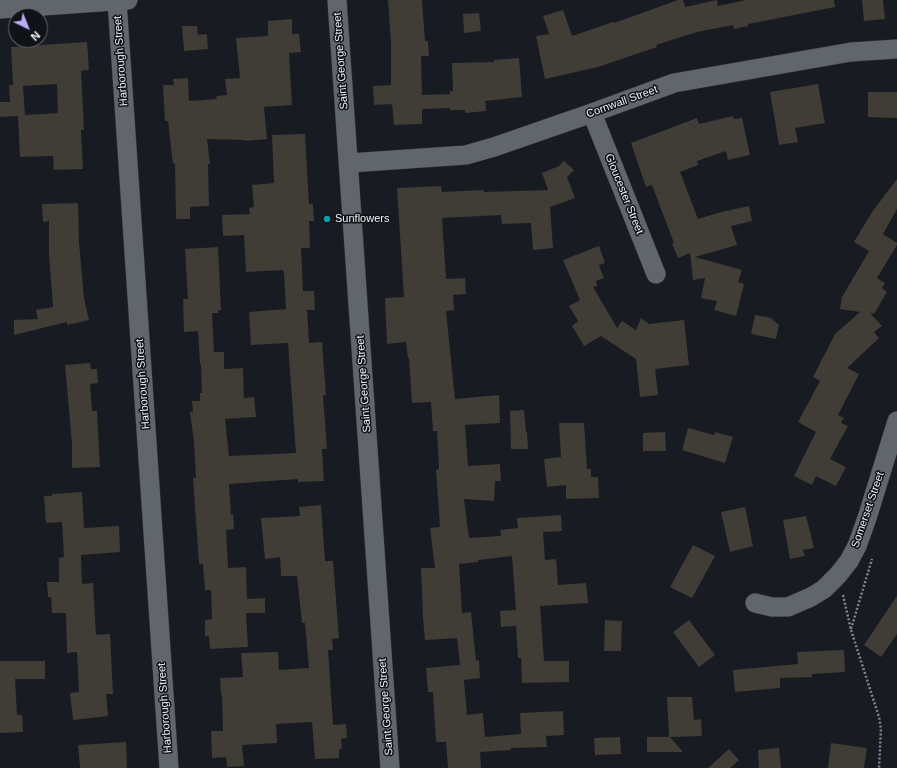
<!DOCTYPE html>
<html>
<head>
<meta charset="utf-8">
<style>
  body { margin:0 }
  #map { position:relative; width:897px; height:768px; overflow:hidden; background:#181b21; font-family:Arial,sans-serif }
  canvas { display:block }
  .north { position:absolute; left:8px; top:8px; width:40px; height:40px; box-sizing:border-box; background:#0f1217; border:1px solid #696c71; border-radius:50%; rotate:137deg; font-size:11px; font-weight:700; line-height:16px; text-align:center; color:#f1f3f7 }
  .north::after { content:''; display:block; margin:auto; width:14px; height:18px; background:#b9abf7; clip-path:polygon(50% 0,100% 100%,50% 72%,0 100%) }
</style>
</head>
<body>
<div id="map">
<canvas width="897" height="768"></canvas>
<div class="north">N</div>
</div>
<script>
const ctx = document.querySelector('canvas').getContext('2d');
ctx.lineJoin = 'round';
function fill(path, color) { ctx.fillStyle = color; ctx.fill(path, 'evenodd'); }
const toPath = rows => new Path2D(rows.map(r => 'M' + r).join(''));
function stroke(path, color, width, dash) { ctx.strokeStyle = color; ctx.lineWidth = width; ctx.lineCap = dash ? 'butt' : 'round'; ctx.setLineDash(dash || []); ctx.stroke(path); }
function drawText(font, color, halo, rows, align = 'center') {
  ctx.font = font + ' Arial,sans-serif'; ctx.lineWidth = 3; ctx.setLineDash([]); ctx.textBaseline = 'middle'; ctx.strokeStyle = halo; ctx.fillStyle = color; for (const [text, x, y, turn = 0] of rows) {
    ctx.save(); ctx.translate(x, y); ctx.rotate((+turn || 0) * Math.PI / 180); ctx.textAlign = isNaN(turn) ? turn : align; if (halo) ctx.strokeText(text, 0, 0); ctx.fillText(text, 0, 0); ctx.restore();
  }
}
const building = toPath([
  [388,0,422,0,425,41,428,41,429,56,421,56,422,95,450,94,450,91,453,91,452,63,494,62,494,60,519,58,522,97,485,101,486,111,465,113,465,110,450,110,450,108,422,109,422,124,394,125,392,104,374,105,373,86,391,85,391,42],
  [678,0,683,0,685,7,717,0,718,6,746,0,834,0,835,7,748,24,748,26,734,29,733,25,697,32,656,45,657,47,598,67,545,79,536,36,549,34,543,16,563,10,572,36,613,22,614,23],
  [862,0,883,0,885,19,864,21],
  [479,13,481,31,464,33,463,14],
  [292,19,292,34,299,34,301,52,289,53,292,105,264,107,267,139,245,141,245,140,207,139,210,164,208,164,209,206,190,207,190,219,176,219,175,163,173,164,168,121,165,121,163,85,174,85,173,79,188,78,189,101,217,99,216,96,227,95,225,79,240,78,236,38,268,36,268,21],
  [182,26,197,26,198,35,207,34,208,49,184,51],
  [87,42,89,70,81,71,84,130,81,130,83,169,54,170,53,156,20,157,18,116,0,117,0,102,10,102,9,85,13,85,11,47],
  [57,84,58,113,25,115,23,86],
  [818,84,825,123,795,128,798,142,779,145,770,92],
  [868,92,897,92,897,118,868,117],
  [733,116,734,119,742,118,750,155,728,160,726,151,697,161,698,165,680,172,698,219,721,212,749,206,752,221,731,226,737,245,695,257,742,270,738,282,744,284,736,316,714,310,717,301,701,298,705,278,693,280,690,253,678,258,672,244,674,243,652,185,646,187,631,143,697,118,699,124],
  [305,134,309,204,313,204,314,221,309,221,310,248,301,248,303,291,314,291,315,310,307,310,309,343,322,342,326,395,323,395,327,449,322,449,324,481,298,482,298,479,229,484,231,515,233,514,234,529,226,530,228,568,246,567,247,599,265,598,265,613,246,613,248,647,210,649,209,636,205,636,205,620,212,619,211,590,205,590,203,564,199,564,193,478,196,478,194,442,190,412,193,411,192,401,200,401,200,393,202,393,201,364,200,364,198,331,184,332,183,299,188,299,185,249,218,247,221,310,218,310,219,313,212,313,214,352,224,352,224,369,243,368,244,398,254,397,256,417,225,419,229,456,296,453,288,343,251,345,249,312,286,309,284,273,283,270,246,272,244,235,223,236,222,215,250,214,249,208,254,207,252,185,274,183,272,135],
  [564,161,574,170,567,177,575,198,550,207,553,248,533,250,531,223,502,224,501,215,442,218,446,279,465,278,466,294,453,295,454,310,446,311,455,399,499,395,500,423,465,425,468,466,500,464,501,481,495,481,494,501,464,499,469,538,501,536,500,530,518,528,517,518,561,515,562,531,543,532,545,560,556,559,558,585,586,583,588,603,540,606,544,661,569,661,569,682,522,683,521,658,518,658,516,626,501,627,500,611,516,610,512,556,478,560,478,562,459,564,462,613,471,612,476,661,479,660,480,678,464,680,467,715,483,713,485,737,521,734,520,713,563,711,564,735,546,736,547,747,511,748,511,750,480,752,481,768,448,768,446,742,436,742,433,692,428,692,426,668,460,665,457,638,425,640,423,618,421,568,435,568,430,528,440,527,436,470,439,469,437,431,433,431,431,402,412,403,409,358,408,358,406,342,387,344,385,298,404,297,397,188,441,186,442,192,484,190,484,192,548,190,542,173,559,166],
  [897,179,897,209,883,234,897,243,897,245,877,278,885,283,882,288,887,292,874,314,870,313,882,326,874,332,879,338,847,368,859,374,838,415,844,418,841,423,848,426,830,459,846,467,836,486,816,476,812,485,794,476,816,432,798,422,820,381,813,377,835,334,860,312,840,309,842,297,869,251,854,242,872,212],
  [78,203,79,242,84,298,89,320,67,325,67,322,14,335,14,320,38,319,36,310,53,307,49,253,49,221,43,222,42,204],
  [599,246,605,263,599,265,604,278,596,281,597,286,593,287,617,328,622,321,636,330,641,318,649,324,684,320,689,365,655,369,658,395,640,397,636,359,601,336,584,346,572,326,578,321,569,306,580,300,563,260],
  [755,315,771,318,779,325,776,339,751,334],
  [90,363,91,369,97,369,98,383,90,384,92,411,97,411,100,467,72,468,72,444,65,365],
  [524,410,526,432,527,432,528,449,511,449,510,411],
  [559,423,584,423,587,469,591,469,591,477,598,477,599,498,566,499,566,485,547,487,544,459,561,457],
  [688,428,714,435,715,432,733,437,725,463,682,450],
  [665,432,666,451,643,451,643,433],
  [82,492,84,528,119,526,120,552,81,555,82,584,93,583,96,635,110,634,113,694,106,694,108,716,73,720,70,693,79,692,77,652,67,653,66,613,52,613,51,597,48,597,47,582,59,582,59,558,64,557,62,522,46,523,44,496,52,496,52,494],
  [321,505,325,561,333,561,339,638,332,639,333,650,328,650,333,725,346,724,347,738,341,739,342,749,339,749,339,758,315,759,312,722,276,724,277,743,242,745,244,766,227,767,226,757,212,758,211,731,223,731,222,695,221,695,220,678,243,677,241,653,278,652,279,670,309,668,305,623,302,623,297,576,281,576,280,557,265,559,261,518,300,516,299,507],
  [745,507,753,546,730,552,721,512],
  [806,516,814,548,803,550,805,556,790,559,783,520],
  [693,545,715,556,692,598,670,587],
  [897,596,897,634,881,657,864,645],
  [605,620,622,621,621,651,604,651],
  [689,620,715,655,699,667,673,632],
  [844,650,845,672,812,674,812,677,780,678,780,688,735,692,733,670,798,664,797,652],
  [0,661,45,661,45,679,15,679,17,715,22,715,23,732,0,733],
  [667,697,692,697,694,720,701,719,702,736,670,737,683,752,647,752,647,737,669,737],
  [620,737,621,754,595,755,594,738],
  [126,742,127,768,80,768,78,745],
  [831,743,867,748,864,768,828,768],
  [779,748,781,768,759,768,758,750],
  [729,749,739,760,730,768,708,768]
]);
const path = toPath([
  [843,595,851,630,879,717,881,729,879,768],
  [851,629,872,559]
]);
const street = toPath([
  [337,0,390,768],
  [117,1,169,768],
  [0,9,128,0],
  [592,113,656,274],
  [349,163,466,155,494,147,592,113,674,83,851,52,897,49],
  [755,603,772,607,788,607,811,597,824,589,838,575,849,561,857,546,867,518,897,421]
]);
const markers = [
  [327,219,4,"#0f9aa8"]
];
const streetNames = [
  ["Harborough Street",121,61,-94],
  ["Saint George Street",341,61,-94],
  ["Cornwall Street",622,102,-20],
  ["Gloucester Street",624,194,68],
  ["Harborough Street",143,384,-94],
  ["Saint George Street",364,384,-94],
  ["Somerset Street",868,510,-71],
  ["Saint George Street",386,707,-94],
  ["Harborough Street",165,708,-94]
];
const poiNames = [
  ["Sunflowers",335,219]
];
fill(building, '#403c36');
stroke(street, '#333539', 20);
stroke(path, '#83858a', 2.5, [2, 2]);
stroke(street, '#61666c', 19);
for (const [x, y, r, color] of markers) { const dot = new Path2D(); dot.arc(x, y, r, 0, 2 * Math.PI); ctx.fillStyle = color; ctx.fill(dot); stroke(dot, '#0f1217', 1.5); }
drawText('11px', '#f1f3f7', '#0f1217', streetNames);
drawText('11px', '#f1f3f7', '#0f1217', poiNames, 'left');
</script>
</body>
</html>
